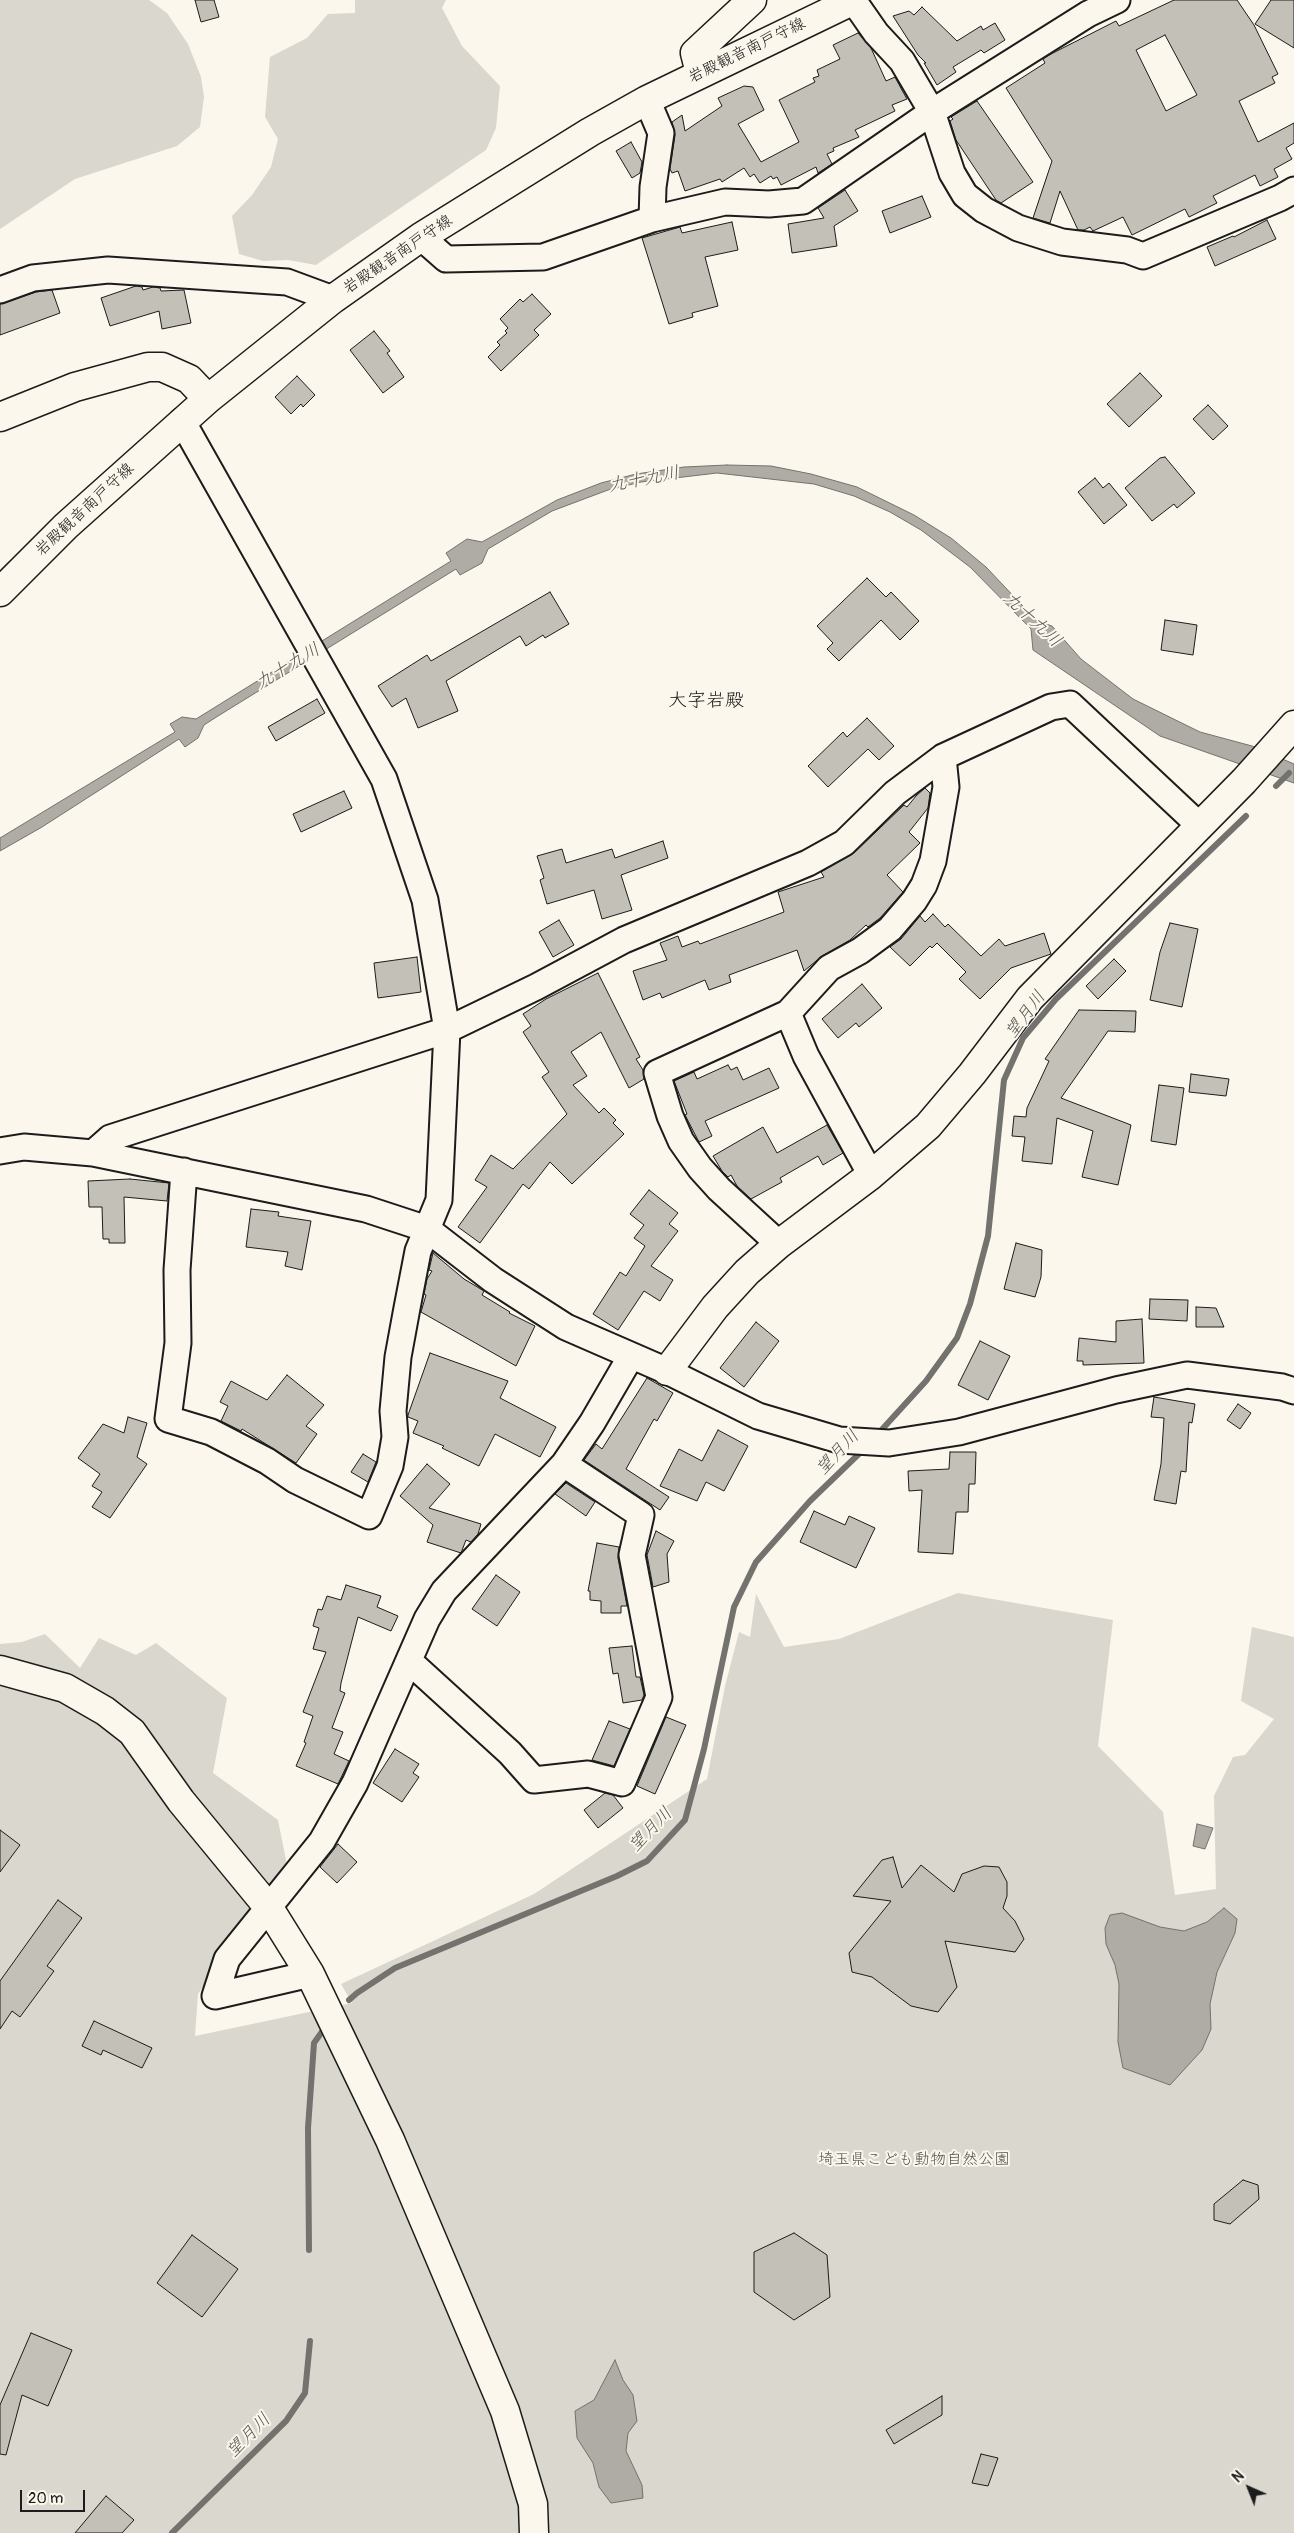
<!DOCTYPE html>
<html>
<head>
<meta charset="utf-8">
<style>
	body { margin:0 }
	#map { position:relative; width:1294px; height:2533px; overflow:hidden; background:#fbf7ec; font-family:Pangolin,sans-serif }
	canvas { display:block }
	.north { position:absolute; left:1224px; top:2463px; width:50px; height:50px; -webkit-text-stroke:4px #fbf7ec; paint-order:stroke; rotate:316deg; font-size:14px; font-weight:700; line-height:20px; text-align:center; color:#1c1c1c }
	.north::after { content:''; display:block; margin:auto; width:18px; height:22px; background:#1c1c1c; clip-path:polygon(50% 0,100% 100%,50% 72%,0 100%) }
	.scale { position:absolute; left:20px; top:2490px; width:65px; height:22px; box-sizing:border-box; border:2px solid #1c1c1c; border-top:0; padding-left:6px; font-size:15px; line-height:18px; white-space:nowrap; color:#1c1c1c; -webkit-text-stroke:4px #fbf7ec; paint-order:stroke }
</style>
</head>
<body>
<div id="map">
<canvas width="1294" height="2533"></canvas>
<div class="north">N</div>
<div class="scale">20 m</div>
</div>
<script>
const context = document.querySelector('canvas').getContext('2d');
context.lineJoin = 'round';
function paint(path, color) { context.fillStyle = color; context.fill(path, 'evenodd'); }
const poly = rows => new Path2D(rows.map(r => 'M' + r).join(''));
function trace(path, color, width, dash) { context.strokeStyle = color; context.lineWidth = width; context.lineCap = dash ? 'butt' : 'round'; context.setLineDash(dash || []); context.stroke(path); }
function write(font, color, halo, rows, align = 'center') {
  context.font = font + ' Pangolin,"Klee One",sans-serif'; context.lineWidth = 4; context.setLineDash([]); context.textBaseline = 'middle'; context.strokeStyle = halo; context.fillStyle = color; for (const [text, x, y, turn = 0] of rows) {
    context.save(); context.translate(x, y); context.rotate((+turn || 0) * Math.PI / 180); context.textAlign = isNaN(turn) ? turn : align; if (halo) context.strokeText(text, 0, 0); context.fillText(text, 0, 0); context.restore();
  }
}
const green = poly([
	[0,0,149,0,167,13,188,44,201,77,204,97,200,127,177,146,75,179,0,229],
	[355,0,446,0,442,8,462,46,500,86,496,128,486,150,316,265,288,260,263,261,239,254,232,216,252,195,271,167,278,139,265,117,270,57,307,38,328,14,355,13],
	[958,1593,1113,1620,1098,1746,1163,1812,1175,1895,1216,1889,1214,1796,1233,1757,1245,1755,1274,1719,1241,1701,1252,1627,1294,1637,1294,2533,0,2533,0,1644,22,1642,45,1634,80,1668,99,1638,136,1655,156,1643,227,1698,213,1773,278,1820,288,1870,237,1936,198,1994,195,2036,352,2003,341,1984,534,1894,707,1779,725,1686,739,1632,750,1637,756,1594,784,1647,839,1639]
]);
const water = poly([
	[727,465,771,466,811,474,857,487,914,515,951,538,986,567,1037,621,1052,626,1081,659,1133,699,1200,732,1252,746,1294,764,1294,783,1160,736,1033,650,1031,629,970,567,921,530,890,512,854,496,814,484,717,473,641,482,608,490,552,511,488,549,482,563,460,575,456,569,218,716,204,725,198,738,185,747,179,739,42,827,0,851,0,838,175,732,170,724,182,717,196,719,451,561,446,553,467,539,482,542,557,500,601,483,636,474,684,467,727,465],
	[1197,1824,1213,1828,1205,1849,1193,1846,1197,1824],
	[1224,1908,1237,1919,1235,1933,1217,1972,1210,2004,1211,2029,1202,2050,1170,2085,1123,2068,1118,2042,1119,1984,1115,1965,1106,1944,1105,1928,1110,1915,1122,1913,1160,1927,1184,1931,1207,1922,1224,1908],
	[615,2360,623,2380,633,2395,637,2421,628,2433,626,2451,642,2485,643,2498,611,2503,599,2487,593,2463,577,2438,575,2411,594,2400,615,2360]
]);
const stream = poly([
	[1276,786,1289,773],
	[876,1436,926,1381,957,1338,970,1304,988,1236,1004,1080,1023,1038,1056,999,1246,816],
	[349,2000,357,1993,395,1968,617,1876,647,1861,685,1820,704,1749,734,1607,756,1562,810,1501,864,1449],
	[309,2250,308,2128,314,2043,326,2026],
	[172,2533,286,2421,305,2393,310,2341]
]);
const building = poly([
	[195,0,214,0,219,17,201,22,195,0],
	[1174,0,1237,0,1254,25,1278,74,1272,77,1275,83,1239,101,1258,142,1294,123,1294,143,1286,148,1292,159,1274,169,1278,177,1260,186,1255,175,1213,196,1217,203,1189,217,1185,209,1132,235,1123,217,1093,231,1090,227,1084,230,1078,230,1060,191,1050,223,1033,218,1052,161,1006,88,1045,63,1043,59,1051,54,1116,21,1119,26,1174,0],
	[1165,35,1197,95,1166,111,1136,50,1165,35],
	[1271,0,1294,0,1294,48,1255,24,1271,0],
	[922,7,957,41,981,26,983,30,995,23,1005,40,984,53,981,50,953,67,956,72,937,85,924,63,926,63,918,55,893,16,909,11,914,15,922,7],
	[858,33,871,48,886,81,895,77,903,92,907,99,892,105,895,111,855,130,859,137,833,148,834,151,827,154,832,164,818,173,816,167,781,185,777,177,773,179,771,176,760,183,754,174,750,177,744,168,722,182,720,179,685,191,678,171,672,173,670,169,675,135,672,122,682,115,685,131,722,106,718,98,744,86,753,87,764,110,738,124,761,162,799,142,779,100,815,82,813,78,819,76,817,70,840,59,833,45,858,33],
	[977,101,1033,182,1001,203,996,200,956,140,950,121,953,119,951,117,977,101],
	[631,142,642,162,640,173,632,178,616,151,631,142],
	[845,190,858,211,834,226,837,246,792,253,788,224,824,218,818,208,845,190],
	[922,196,931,217,890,233,882,211,922,196],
	[1267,220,1276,239,1215,266,1207,247,1233,236,1234,237,1267,220],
	[732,222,738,250,705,257,718,306,692,313,693,317,669,324,642,238,680,227,682,233,732,222],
	[136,286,142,287,143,290,153,287,160,288,161,291,184,290,191,323,162,329,159,311,110,326,101,298,136,286],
	[52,290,60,313,0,335,0,304,36,292,52,290],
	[532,294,551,314,534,330,539,335,501,371,488,357,500,345,497,342,507,333,505,331,508,328,500,319,520,299,523,302,532,294],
	[374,331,390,351,387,353,404,377,383,393,350,350,374,331],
	[1140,373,1162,396,1129,427,1107,404,1140,373],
	[297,376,315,395,303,407,301,404,291,414,275,397,297,376],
	[1208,405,1228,426,1213,440,1193,419,1208,405],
	[1165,457,1195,493,1177,508,1174,504,1152,521,1125,488,1160,458,1165,457],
	[1095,478,1103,488,1109,483,1127,505,1104,524,1078,492,1095,478],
	[867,578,886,597,891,592,919,621,900,640,881,620,839,661,827,649,833,643,817,626,867,578],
	[550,592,569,624,545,638,543,635,526,646,520,636,446,681,458,711,418,728,406,698,392,707,378,686,427,655,431,661,550,592],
	[1165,620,1197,625,1193,655,1161,650,1165,620],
	[317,699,325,713,276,741,268,727,317,699],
	[867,718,894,746,879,760,868,749,828,787,808,766,843,732,847,737,867,718],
	[925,788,930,793,928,808,909,832,920,843,887,875,903,892,880,918,868,927,866,925,850,940,822,956,804,971,797,950,729,975,731,982,709,990,705,980,662,998,660,993,643,1000,633,971,667,960,660,943,678,936,682,947,698,941,700,944,784,912,778,892,824,877,821,872,854,853,904,805,907,807,916,796,925,788],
	[344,791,352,808,301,832,293,814,344,791],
	[663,841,668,858,621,875,632,910,602,919,594,890,547,904,540,880,544,878,537,856,562,849,566,863,612,849,615,858,663,841],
	[933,914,945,927,948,924,981,956,999,939,1005,946,1044,933,1051,954,1011,968,980,999,959,979,966,972,937,943,932,948,930,946,910,966,890,947,901,939,920,916,925,922,933,914],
	[559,920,574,945,553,957,539,932,559,920],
	[1170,923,1198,929,1182,1007,1150,1000,1160,952,1170,923],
	[417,957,421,992,378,998,374,963,417,957],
	[1114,959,1126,971,1098,999,1086,986,1114,959],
	[598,973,640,1057,636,1059,643,1070,644,1079,629,1088,601,1032,571,1052,587,1076,573,1085,599,1113,604,1108,616,1120,613,1123,624,1134,572,1184,550,1162,529,1189,523,1184,480,1243,458,1227,487,1187,475,1180,491,1155,513,1169,567,1114,542,1077,549,1072,523,1032,531,1026,523,1014,546,999,598,973],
	[862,984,882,1008,859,1027,856,1023,838,1038,822,1019,862,984],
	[1079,1010,1136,1011,1135,1032,1108,1031,1061,1098,1131,1125,1118,1185,1082,1177,1093,1131,1057,1118,1052,1164,1022,1161,1025,1137,1012,1136,1014,1116,1026,1117,1027,1108,1049,1061,1045,1059,1079,1010],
	[728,1065,731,1070,737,1067,743,1080,769,1068,779,1088,705,1121,712,1136,699,1142,685,1115,687,1114,674,1081,694,1072,697,1079,728,1065],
	[1191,1074,1229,1079,1226,1096,1189,1092,1191,1074],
	[1159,1085,1184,1088,1176,1145,1151,1141,1159,1085],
	[827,1125,843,1153,823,1165,818,1156,780,1178,782,1182,751,1199,737,1186,731,1175,728,1177,722,1171,713,1156,763,1127,777,1153,827,1125],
	[130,1179,169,1183,167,1201,124,1197,125,1243,109,1243,109,1239,103,1239,102,1207,89,1207,88,1181,130,1179],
	[649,1190,678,1213,669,1224,678,1231,651,1266,673,1280,660,1301,644,1291,618,1330,593,1314,620,1272,626,1276,645,1246,634,1238,644,1225,630,1214,649,1190],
	[251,1209,279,1212,278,1216,311,1221,302,1270,285,1266,288,1252,246,1247,251,1209],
	[1016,1243,1042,1250,1041,1277,1035,1297,1004,1289,1016,1243],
	[433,1253,464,1279,484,1291,482,1295,510,1312,509,1313,535,1326,516,1366,421,1312,426,1295,424,1294,427,1279,432,1271,429,1270,433,1253],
	[1150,1299,1188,1300,1187,1321,1149,1319,1150,1299],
	[1196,1307,1216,1308,1224,1327,1196,1327,1196,1307],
	[1142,1319,1144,1363,1083,1365,1083,1361,1077,1361,1079,1338,1116,1342,1116,1321,1142,1319],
	[756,1322,779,1341,744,1387,720,1368,756,1322],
	[980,1341,1010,1356,988,1400,958,1385,980,1341],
	[430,1353,508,1381,500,1398,556,1427,540,1457,495,1434,479,1466,442,1448,444,1446,413,1433,418,1421,408,1417,408,1415,430,1353],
	[287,1375,324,1405,306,1426,317,1434,296,1463,242,1429,241,1431,221,1421,228,1406,220,1402,231,1381,267,1400,287,1375],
	[647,1378,673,1393,657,1421,654,1419,626,1469,669,1497,660,1510,584,1460,596,1444,602,1449,647,1378],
	[1154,1397,1195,1404,1192,1423,1189,1422,1186,1472,1181,1471,1176,1504,1154,1500,1161,1464,1164,1418,1151,1417,1154,1397],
	[1238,1404,1251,1413,1240,1429,1227,1420,1238,1404],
	[128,1417,147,1423,137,1457,147,1464,110,1518,92,1507,102,1492,92,1486,100,1474,78,1458,103,1424,124,1433,128,1417],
	[718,1430,748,1446,724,1491,706,1482,697,1501,660,1486,679,1449,702,1461,718,1430],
	[950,1452,976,1452,975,1484,969,1484,968,1512,956,1512,953,1554,918,1552,922,1490,909,1491,908,1471,949,1469,950,1452],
	[363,1454,376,1462,368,1482,351,1472,363,1454],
	[427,1464,450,1484,429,1508,481,1524,478,1534,471,1542,466,1540,461,1553,427,1542,433,1525,400,1496,427,1464],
	[566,1483,595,1502,586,1516,555,1494,566,1483],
	[814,1511,845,1525,849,1516,875,1528,856,1568,800,1542,814,1511],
	[656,1531,674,1541,667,1554,669,1582,653,1587,647,1555,656,1531],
	[597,1543,619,1547,618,1558,627,1606,621,1606,621,1613,601,1613,601,1601,590,1600,590,1591,588,1591,597,1543],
	[496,1575,520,1592,497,1626,472,1609,496,1575],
	[346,1585,381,1596,377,1607,398,1616,391,1631,358,1617,341,1683,340,1691,345,1693,332,1728,343,1732,334,1754,349,1761,338,1784,296,1766,306,1743,304,1742,313,1716,303,1712,326,1652,313,1649,319,1628,313,1626,318,1609,322,1610,327,1596,341,1600,346,1585],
	[632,1646,636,1677,640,1677,644,1695,642,1700,623,1703,618,1673,613,1674,609,1648,632,1646],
	[666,1717,686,1725,655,1794,637,1786,666,1717],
	[609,1721,630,1729,614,1766,592,1760,609,1721],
	[395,1749,419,1764,413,1773,419,1777,402,1802,373,1783,395,1749],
	[605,1793,613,1795,623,1808,598,1828,584,1810,605,1793],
	[0,1830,20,1845,0,1872,0,1830],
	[338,1844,357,1862,337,1883,320,1867,338,1844],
	[893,1857,902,1888,921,1865,954,1892,962,1874,984,1866,999,1867,1007,1882,1007,1896,1003,1908,1015,1921,1024,1939,1015,1952,945,1941,957,1987,938,2012,911,2006,872,1977,852,1972,849,1953,891,1901,853,1896,882,1860,893,1857],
	[58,1900,82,1918,47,1966,54,1971,20,2017,12,2011,0,2029,0,1981,58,1900],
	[94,2021,152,2048,142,2068,103,2050,101,2055,82,2046,94,2021],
	[1243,2180,1258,2185,1259,2199,1230,2224,1214,2220,1214,2204,1243,2180],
	[794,2233,827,2255,830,2297,794,2320,754,2292,754,2252,794,2233],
	[192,2235,238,2269,202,2317,157,2283,192,2235],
	[31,2333,72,2350,48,2406,22,2395,6,2455,0,2454,0,2405,31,2333],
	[942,2396,942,2415,894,2444,886,2430,942,2396],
	[981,2454,998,2458,988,2486,972,2483,981,2454],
	[106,2496,134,2520,122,2533,75,2533,106,2496]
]);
const street = poly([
	[853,0,876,33,902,61,932,112,952,173,965,195,984,210,1018,228,1062,242,1127,250,1143,256,1280,198,1294,190],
	[647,100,661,133,653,187,652,219,725,202,769,204,803,201,932,112,1088,14,1117,0],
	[421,237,446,259,543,257,652,219],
	[0,290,33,278,108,270,287,282,333,299],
	[182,421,384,779,425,900,447,1030,439,1200,418,1251,407,1308,398,1357,393,1411,395,1437,390,1466,369,1516,295,1480,267,1461,211,1432,168,1419,178,1343,177,1270,184,1171],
	[788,1013,806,1056,871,1175],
	[0,1151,24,1147,93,1153,366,1209,427,1229,493,1280,566,1327,667,1371,758,1416,839,1440,889,1443,959,1432,1116,1390,1187,1375,1282,1387,1294,1391],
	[93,1153,110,1138,447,1030,536,987,624,940,808,863,844,843,895,793,943,757,1051,707,1070,704,1200,826],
	[779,1244,719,1189,700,1168,681,1141,670,1116,657,1073,788,1013,829,968,860,951,890,929,914,901,924,885,933,861,946,787,943,757],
	[409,1661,510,1753,534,1780,588,1774,622,1783,659,1697,632,1555,641,1515,564,1464],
	[310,1974,215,1996,227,1959,322,1841,355,1783,427,1619,444,1591,564,1464,592,1423,631,1356]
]);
const secondary = poly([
	[700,73,695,53,752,0],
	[0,417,75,387,148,367,162,367,189,379,208,399],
	[0,592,66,526,208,399,333,299,421,237,590,132,647,100,854,0],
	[667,1371,715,1307,747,1272,779,1244,871,1175,928,1126,972,1074,1030,998,1244,781,1294,725],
	[0,1670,65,1688,105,1711,132,1732,181,1801,269,1908,310,1974,390,2140,505,2411,533,2504,534,2533]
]);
const streetNames = [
	["岩殿観音南戸守線",747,51,-26],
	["岩殿観音南戸守線",398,255,-34],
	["岩殿観音南戸守線",85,510,-43]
];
const parkNames = [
	["埼玉県こども動物自然公園",914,2160]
];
const waterNames = [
	["九十九川",644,480,-11],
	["九十九川",1032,620,43],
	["九十九川",288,667,-31],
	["望月川",1026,1015,-53],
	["望月川",838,1453,-47],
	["望月川",651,1830,-46],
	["望月川",249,2436,-45]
];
const quarterNames = [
	["大字岩殿",706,701]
];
paint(green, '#dad7ce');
paint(water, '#afaca5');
trace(water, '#74726e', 1);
trace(stream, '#74726e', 6);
paint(building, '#c3c0b8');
trace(building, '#1c1c1c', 1);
trace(street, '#1c1c1c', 29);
trace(secondary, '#1c1c1c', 31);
trace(street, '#fbf7ec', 25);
trace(secondary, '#fbf7ec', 28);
write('16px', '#1c1c1c', '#fbf7ec', streetNames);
write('16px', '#555451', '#fbf7ec', parkNames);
write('italic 18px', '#575653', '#fbf7ec', waterNames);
write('19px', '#1c1c1c', '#fbf7ec', quarterNames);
</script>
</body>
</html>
